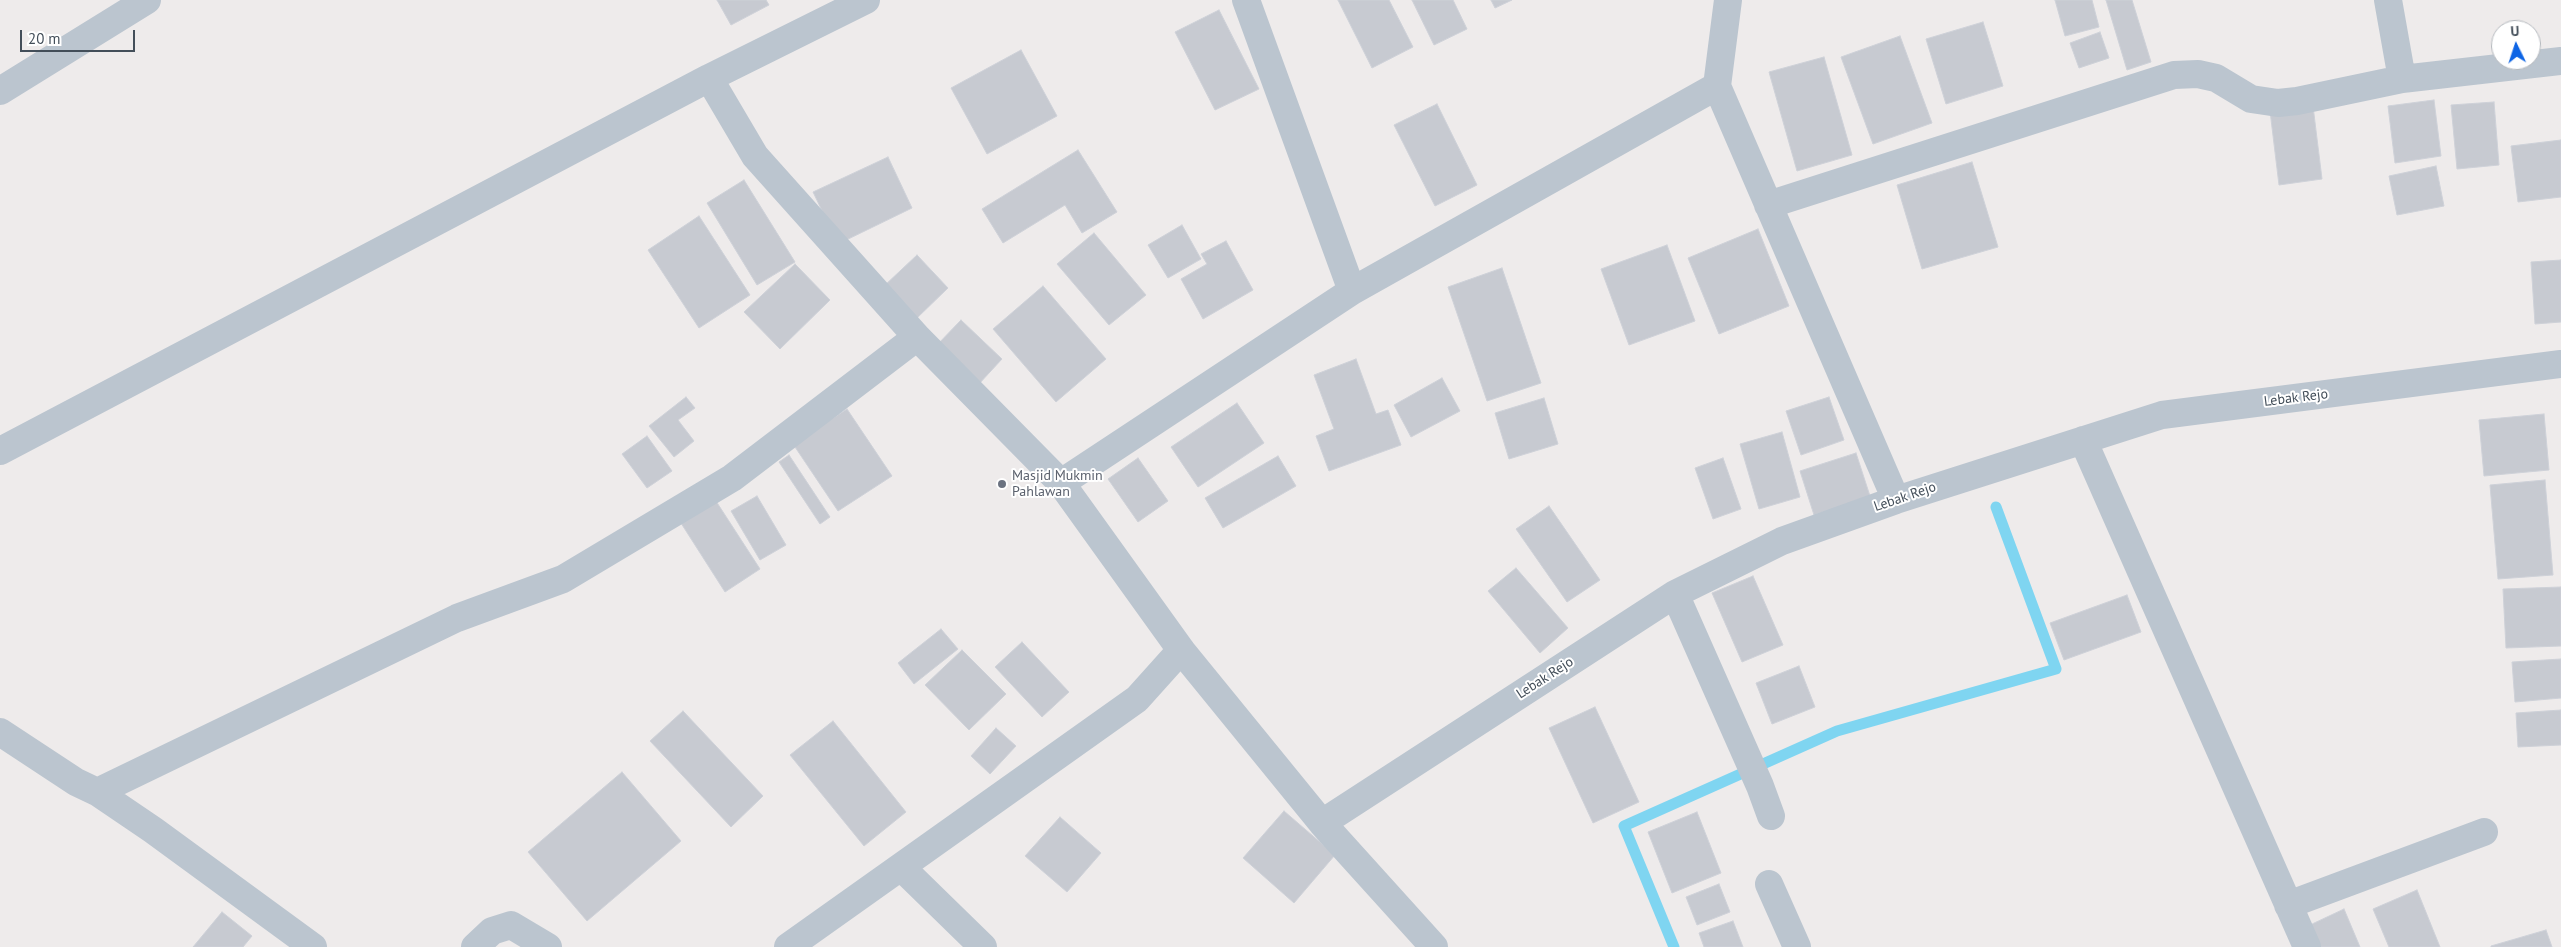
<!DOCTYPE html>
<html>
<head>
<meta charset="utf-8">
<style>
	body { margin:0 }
	#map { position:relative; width:2561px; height:947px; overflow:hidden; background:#eeebeb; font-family:"PT Sans",sans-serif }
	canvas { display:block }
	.north { position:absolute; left:2491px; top:20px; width:50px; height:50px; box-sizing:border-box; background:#fff; border:1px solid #b4b8bd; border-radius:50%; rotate:356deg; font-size:14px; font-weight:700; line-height:20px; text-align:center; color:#434e59 }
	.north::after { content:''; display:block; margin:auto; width:18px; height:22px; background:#0e65e5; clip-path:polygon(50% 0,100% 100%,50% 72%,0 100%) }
	.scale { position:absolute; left:20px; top:30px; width:115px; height:22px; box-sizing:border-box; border:2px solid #434e59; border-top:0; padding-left:6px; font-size:15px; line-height:18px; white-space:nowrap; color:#434e59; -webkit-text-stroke:4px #fff; paint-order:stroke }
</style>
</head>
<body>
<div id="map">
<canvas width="2561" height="947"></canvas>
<div class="north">U</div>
<div class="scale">20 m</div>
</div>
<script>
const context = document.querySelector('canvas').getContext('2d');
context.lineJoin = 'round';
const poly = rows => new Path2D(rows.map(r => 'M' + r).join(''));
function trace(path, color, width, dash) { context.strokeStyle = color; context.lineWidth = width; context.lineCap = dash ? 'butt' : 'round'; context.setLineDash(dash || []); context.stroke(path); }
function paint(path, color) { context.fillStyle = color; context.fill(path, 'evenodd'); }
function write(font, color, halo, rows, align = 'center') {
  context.font = font + ' "PT Sans",sans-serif'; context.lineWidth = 4; context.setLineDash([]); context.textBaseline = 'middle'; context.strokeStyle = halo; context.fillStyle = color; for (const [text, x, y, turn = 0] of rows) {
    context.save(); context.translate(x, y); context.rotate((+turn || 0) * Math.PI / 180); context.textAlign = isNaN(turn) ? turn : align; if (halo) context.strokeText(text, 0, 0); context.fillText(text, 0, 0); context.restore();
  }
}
const stream = poly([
	[1674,947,1624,826,1837,731,2056,669,1996,507]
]);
const building = poly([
	[717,0,766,0,769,5,731,25,717,0],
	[1338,0,1389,0,1413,47,1372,68,1338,0],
	[1412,0,1453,0,1467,29,1434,45,1412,0],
	[1491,0,1512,0,1495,8,1491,0],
	[2055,0,2092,0,2099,27,2065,36,2055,0],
	[2106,0,2132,0,2151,62,2127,70,2106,0],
	[1219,10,1259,89,1215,110,1175,32,1219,10],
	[1983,22,2003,86,1946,104,1926,39,1983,22],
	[2100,32,2109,58,2079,68,2070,43,2100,32],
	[1900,36,1932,123,1873,144,1841,57,1900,36],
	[1021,50,1057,116,987,154,951,88,1021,50],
	[1824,57,1852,155,1797,171,1769,72,1824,57],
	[2434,100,2441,156,2395,163,2388,106,2434,100],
	[2494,102,2499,165,2457,169,2451,105,2494,102],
	[1437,104,1477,185,1435,206,1394,125,1437,104],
	[2313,106,2322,179,2279,185,2270,111,2313,106],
	[2561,140,2561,197,2518,202,2511,146,2561,140],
	[1078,150,1117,212,1082,233,1065,205,1003,243,982,209,1078,150],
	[888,157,912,208,838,244,813,192,888,157],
	[1972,162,1998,247,1922,269,1897,185,1972,162],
	[2436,166,2444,206,2397,215,2389,176,2436,166],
	[744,180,795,262,757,285,707,203,744,180],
	[699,216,750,295,699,328,648,250,699,216],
	[1182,225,1201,259,1168,278,1148,245,1182,225],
	[1758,229,1789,306,1719,334,1688,258,1758,229],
	[1094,233,1146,295,1109,325,1057,264,1094,233],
	[1226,241,1253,290,1203,319,1181,279,1207,264,1201,254,1226,241],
	[1667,245,1695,321,1629,345,1601,269,1667,245],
	[917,255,948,288,916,319,884,286,917,255],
	[2561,260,2561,322,2535,324,2531,262,2561,260],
	[795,264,830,300,780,349,744,312,795,264],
	[1502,268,1541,383,1487,401,1448,287,1502,268],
	[1043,286,1106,359,1056,402,993,329,1043,286],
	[961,320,1002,359,978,385,936,346,961,320],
	[1356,359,1376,414,1388,410,1401,445,1329,471,1316,436,1334,429,1314,375,1356,359],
	[1442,378,1460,411,1411,437,1394,405,1442,378],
	[686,397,695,408,678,420,694,441,674,457,649,426,686,397],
	[1829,397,1844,440,1801,455,1786,411,1829,397],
	[1544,398,1558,444,1509,459,1495,413,1544,398],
	[1237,403,1264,443,1198,487,1171,447,1237,403],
	[847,409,892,476,838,511,793,444,847,409],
	[2544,414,2549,470,2484,476,2479,420,2544,414],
	[1782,432,1800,497,1759,509,1740,444,1782,432],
	[647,436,672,471,647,488,622,454,647,436],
	[1856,453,1870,496,1814,515,1800,471,1856,453],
	[789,455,830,517,820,524,779,462,789,455],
	[1278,456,1296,486,1223,528,1205,498,1278,456],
	[1138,458,1168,501,1138,522,1108,479,1138,458],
	[1723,458,1741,509,1713,519,1695,468,1723,458],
	[2545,480,2553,575,2498,579,2490,485,2545,480],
	[757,496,786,545,760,560,731,511,757,496],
	[714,498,760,569,725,592,679,520,714,498],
	[1549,506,1600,580,1567,602,1516,529,1549,506],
	[1516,568,1568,628,1540,653,1488,591,1516,568],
	[1753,576,1783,645,1742,662,1712,593,1753,576],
	[2561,587,2561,646,2506,648,2503,589,2561,587],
	[2127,595,2141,632,2064,660,2050,623,2127,595],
	[941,629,958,649,914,684,898,663,941,629],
	[1022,642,1069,692,1042,717,995,667,1022,642],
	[962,650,1006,694,969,730,925,685,962,650],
	[2561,659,2561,698,2515,702,2512,662,2561,659],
	[1799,666,1815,707,1772,724,1756,683,1799,666],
	[1595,707,1639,802,1593,823,1549,728,1595,707],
	[2561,710,2561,745,2518,747,2516,713,2561,710],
	[683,711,763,796,731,827,650,741,683,711],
	[833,721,906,812,864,846,790,755,833,721],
	[996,728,1016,746,990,774,971,756,996,728],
	[622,772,681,841,587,921,528,852,622,772],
	[1284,811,1335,855,1294,903,1243,858,1284,811],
	[1697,812,1721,873,1672,893,1648,832,1697,812],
	[1060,817,1101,853,1067,892,1025,856,1060,817],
	[1719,884,1730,912,1697,925,1686,897,1719,884],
	[2417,890,2440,947,2389,947,2373,909,2417,890],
	[2344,909,2360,947,2320,947,2310,925,2344,909],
	[222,912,252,936,243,947,193,947,222,912],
	[1733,921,1743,947,1704,947,1699,933,1733,921],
	[2546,930,2552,947,2491,947,2491,946,2546,930]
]);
const minor = poly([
	[1246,0,1352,291],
	[1728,0,1717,86,1896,500],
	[2388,0,2402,79],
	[709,78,755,156,917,337,1061,483,1181,650,1322,823,1434,947],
	[0,91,147,0],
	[1768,205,2174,75,2198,74,2216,78,2251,99,2278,103,2297,101,2402,79,2561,61],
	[2083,440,2307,947],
	[0,451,709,78,866,0],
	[1061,483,1352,291,1717,86],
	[1675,594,1760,786,1771,816],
	[0,732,76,782,97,792,457,618,563,579,732,478,917,337],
	[97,792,153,830,313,947],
	[1322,823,1675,594,1782,541,1896,500,2162,415,2561,364],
	[901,867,983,947],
	[1769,884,1797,947],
	[2288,905,2484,832],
	[475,947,492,931,511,925,548,947],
	[788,947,1137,699,1181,650]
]);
const markers = [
	[1002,484,5,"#6b7280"]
];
const streetNames = [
	["Lebak Rejo",2296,398,-7],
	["Lebak Rejo",1905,497,-19],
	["Lebak Rejo",1545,678,-33]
];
const worshipNames = [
	["Masjid Mukmin",1012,476],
	["Pahlawan",1012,492]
];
trace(stream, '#7fd5f1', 11);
paint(building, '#c7cad1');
trace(building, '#ced1d8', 1);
trace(minor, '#bbc5cf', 28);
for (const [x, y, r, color] of markers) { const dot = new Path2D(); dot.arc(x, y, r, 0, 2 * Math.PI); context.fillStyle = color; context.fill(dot); trace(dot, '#fff', 2); }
write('14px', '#434e59', '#fff', streetNames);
write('14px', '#5b616d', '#fff', worshipNames, 'left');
</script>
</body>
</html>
